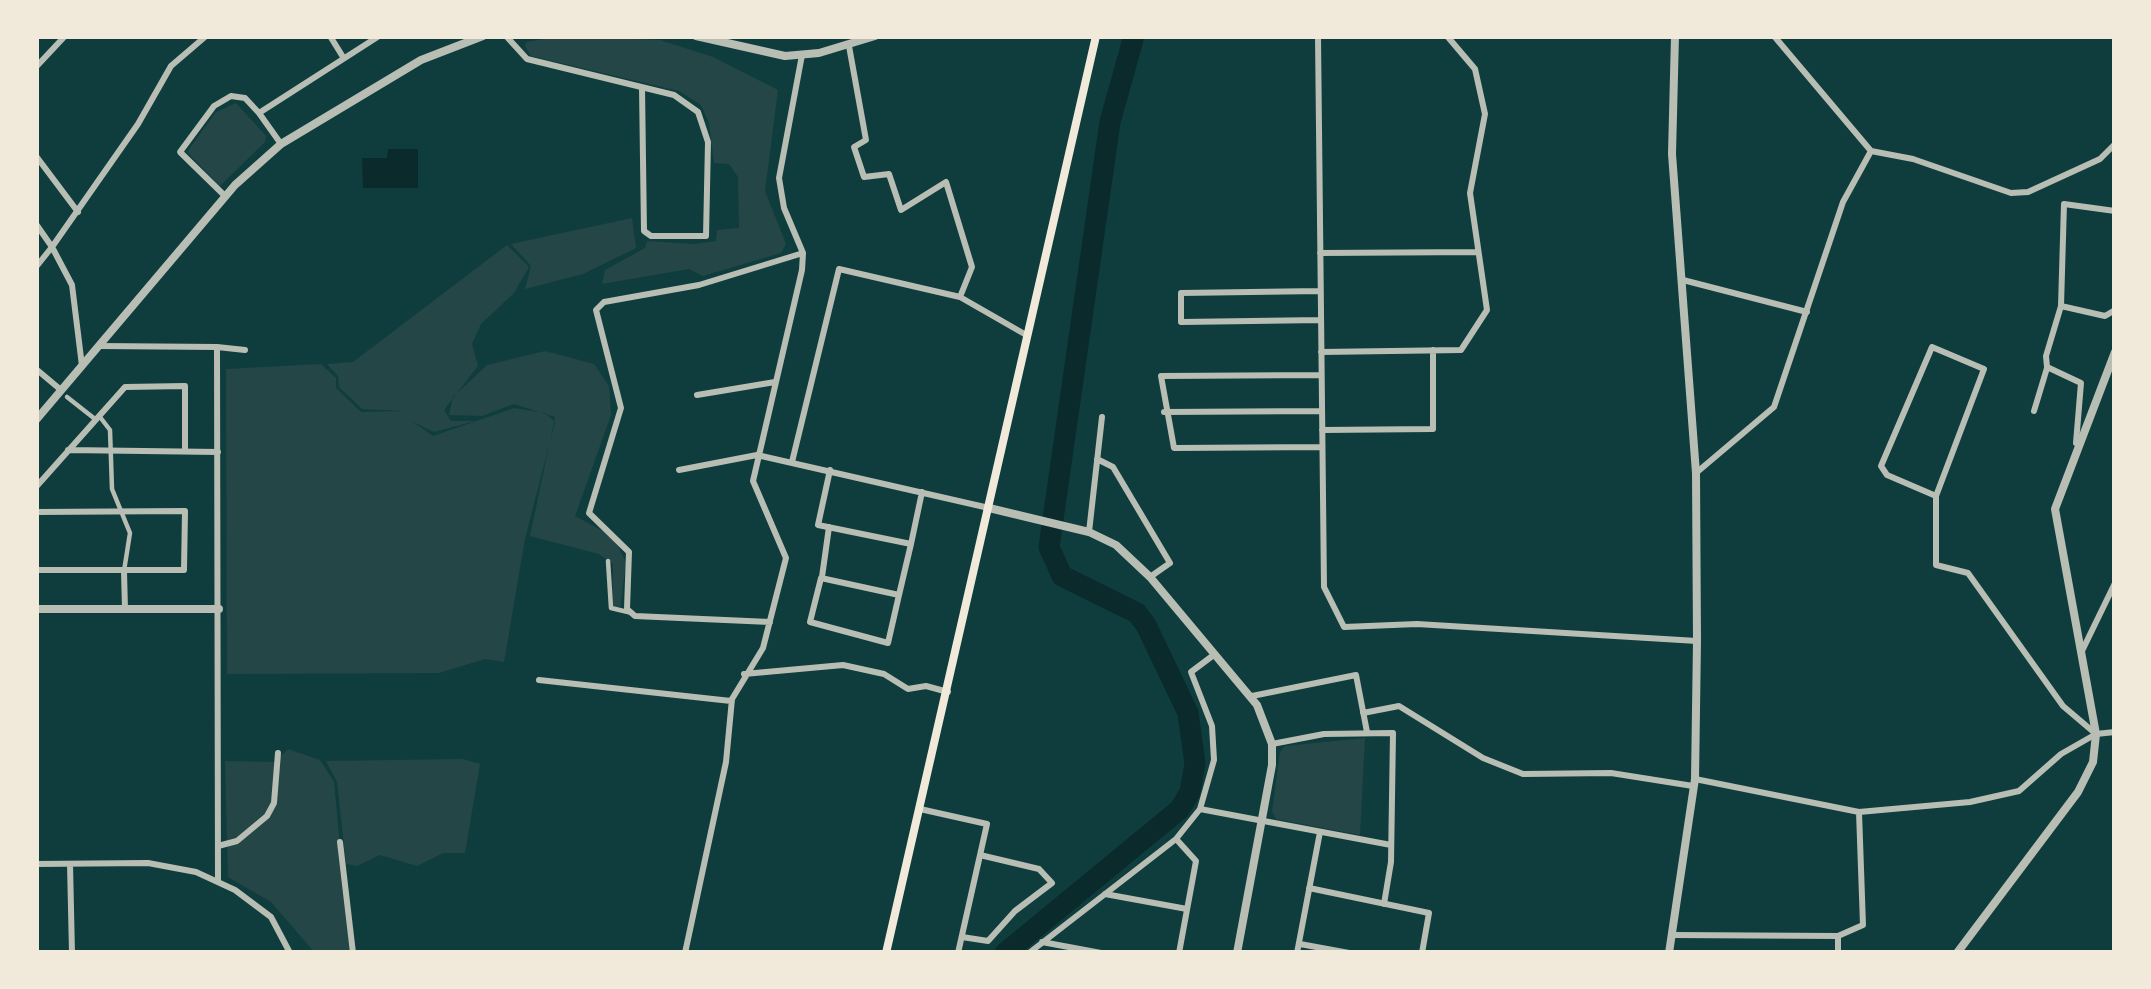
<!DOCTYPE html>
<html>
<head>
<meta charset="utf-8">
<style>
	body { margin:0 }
	#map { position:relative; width:2151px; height:989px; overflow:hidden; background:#0f3d3e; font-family:"Noto Sans",sans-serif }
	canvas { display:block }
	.frame { position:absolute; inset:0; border:39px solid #f1e9da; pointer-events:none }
</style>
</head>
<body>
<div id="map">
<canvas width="2151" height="989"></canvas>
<div class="frame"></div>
</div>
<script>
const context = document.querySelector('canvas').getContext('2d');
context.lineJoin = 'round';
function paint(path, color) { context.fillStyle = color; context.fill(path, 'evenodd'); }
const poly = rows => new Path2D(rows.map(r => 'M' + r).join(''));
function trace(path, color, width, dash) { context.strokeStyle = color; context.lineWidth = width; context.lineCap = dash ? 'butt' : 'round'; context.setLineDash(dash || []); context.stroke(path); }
const green = poly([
	[563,36,660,40,713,57,778,90,765,191,786,244,781,253,703,276,689,269,602,284,605,270,645,248,647,241,693,244,716,241,717,230,739,228,738,177,729,164,714,163,709,123,701,105,679,91,531,56,525,46,526,42],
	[236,103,266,136,265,142,220,186,187,152,216,112],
	[632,218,636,248,583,274,525,289,531,266,511,244],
	[507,245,529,267,514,293,481,324,472,344,478,366,444,410,451,421,475,421,434,432,413,422,433,436,514,408,545,413,555,422,525,539,504,662,485,659,439,673,227,674,226,369,321,364,336,378,336,388,361,412,405,411,362,409,339,387,338,376,327,364,353,362],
	[545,351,594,364,609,386,611,415,575,516,614,537,626,563,620,609,612,607,613,564,599,554,530,536,555,417,514,404,482,416,449,415,453,397,487,365],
	[1365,738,1360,835,1276,819,1272,811,1280,752,1285,746],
	[288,749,320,760,334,782,350,953,315,953,271,902,228,877,225,761,275,762],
	[463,759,480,764,465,853,443,853,417,866,380,855,357,866,346,864,337,782,326,761]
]);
const water = poly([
	[388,149,418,149,418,188,363,188,362,158,387,158]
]);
const river = poly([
	[1005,953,1180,809,1190,792,1195,764,1188,713,1146,625,1137,613,1062,576,1049,547,1110,122,1134,36]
]);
const pedestrian = poly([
	[67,397,95,419],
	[100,417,110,430,112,489,130,533,124,571],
	[608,561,611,608,632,613]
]);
const minor = poly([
	[330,36,343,57],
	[506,36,527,59,674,95,698,112,708,142,706,236,651,236,644,231,642,88],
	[1318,36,1324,587,1344,627,1417,624,1697,641],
	[1774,36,1871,151,1913,159,2011,193,2028,192,2100,159,2115,144],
	[849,46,866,140,854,147,864,177,889,174,901,210,946,182,972,267,960,297,1028,336],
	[36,67,65,36],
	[281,144,259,113,379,36],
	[36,156,78,212],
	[225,196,180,152,214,106,231,96,245,98,259,113],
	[36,224,52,247,36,267],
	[1320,253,1478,252],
	[1683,280,1807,312],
	[1320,291,1181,293,1181,322,1321,320],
	[2061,306,2105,316,2115,310],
	[99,346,217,347,218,881],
	[217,347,245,350],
	[1932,347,1984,369,1936,496,1887,475,1881,466,1932,347],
	[1321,352,1461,350,1487,310,1470,193,1485,114,1475,69,1447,36],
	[82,366,72,285,52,247,138,124,171,66,206,36],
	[36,369,61,390],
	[1320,375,1161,376,1174,448,1322,447],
	[697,395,775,382],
	[2034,411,2047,368],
	[1164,412,1322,411],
	[1322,430,1433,429,1433,350],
	[2076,443,2081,383,2047,367,2046,356,2061,306,2064,204,2115,211],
	[68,450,218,452],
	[1097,459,1113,467,1170,563,1150,577],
	[792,462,839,269,960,297],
	[679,470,757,455,989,508],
	[830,470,818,525,911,544,922,492],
	[1696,473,1774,407,1843,202,1871,151],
	[36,487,125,387,185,386,185,451],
	[1936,497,1936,565,1968,573,2063,706,2096,734],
	[36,512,185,511,184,570,36,570],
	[1089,532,1102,417],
	[124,571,125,610],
	[822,577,829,527],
	[899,595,821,578,810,622,888,643,899,595,911,544],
	[770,622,635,616,627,609,629,552,589,513,621,408,596,310,604,302,699,285,803,253],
	[2082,651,2115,583],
	[744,674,843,665,884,674,908,689,926,686,948,692],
	[539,680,731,701],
	[1252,696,1356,675,1367,732],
	[1363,713,1399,706,1483,758,1523,774,1611,773,1693,786],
	[1272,744,1324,734,1393,733,1391,862,1384,904],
	[1695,779,1859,812,1970,802,2019,791,2061,754,2096,734,2115,732],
	[920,809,987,824,958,953],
	[1200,809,1391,845],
	[1177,840,1196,861,1179,953],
	[340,842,353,953],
	[218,846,237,841,267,816,274,803,278,753],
	[36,864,148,863,196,872,235,890,271,917,290,953],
	[70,864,72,953],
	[1309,888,1429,913,1422,953],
	[1105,894,1187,909],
	[1672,935,1838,936,1863,925,1859,812],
	[962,937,988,941,1015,911,1052,883,1039,869,980,855],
	[1042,942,1101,953],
	[1300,944,1349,953],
	[685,953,726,762,732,699,763,648,786,558,753,481,802,270,803,253,784,208,779,178,802,55],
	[1029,953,1176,839,1200,809,1214,760,1212,726,1191,672,1215,654],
	[1297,953,1320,832],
	[1456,953,1460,953],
	[1838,953,1838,936]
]);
const tertiary = poly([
	[696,36,785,56,819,53,875,36],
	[36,420,235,185,281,144,421,60,483,36],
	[989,508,1089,532,1116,545,1150,577,1257,705,1272,744,1272,765,1237,953],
	[36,609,219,609],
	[1669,953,1695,779,1697,641,1696,473,1672,154,1675,36],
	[1957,953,2078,792,2093,762,2096,734,2055,509,2115,352]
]);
const secondary = poly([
	[886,953,1096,36]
]);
paint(green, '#244646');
paint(water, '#0a2a2b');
trace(river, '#0a2a2b', 21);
trace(pedestrian, '#b8beb3', 4.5);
trace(minor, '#b8beb3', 6);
trace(tertiary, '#b8beb3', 8);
trace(secondary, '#f1e9da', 8);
</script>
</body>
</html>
